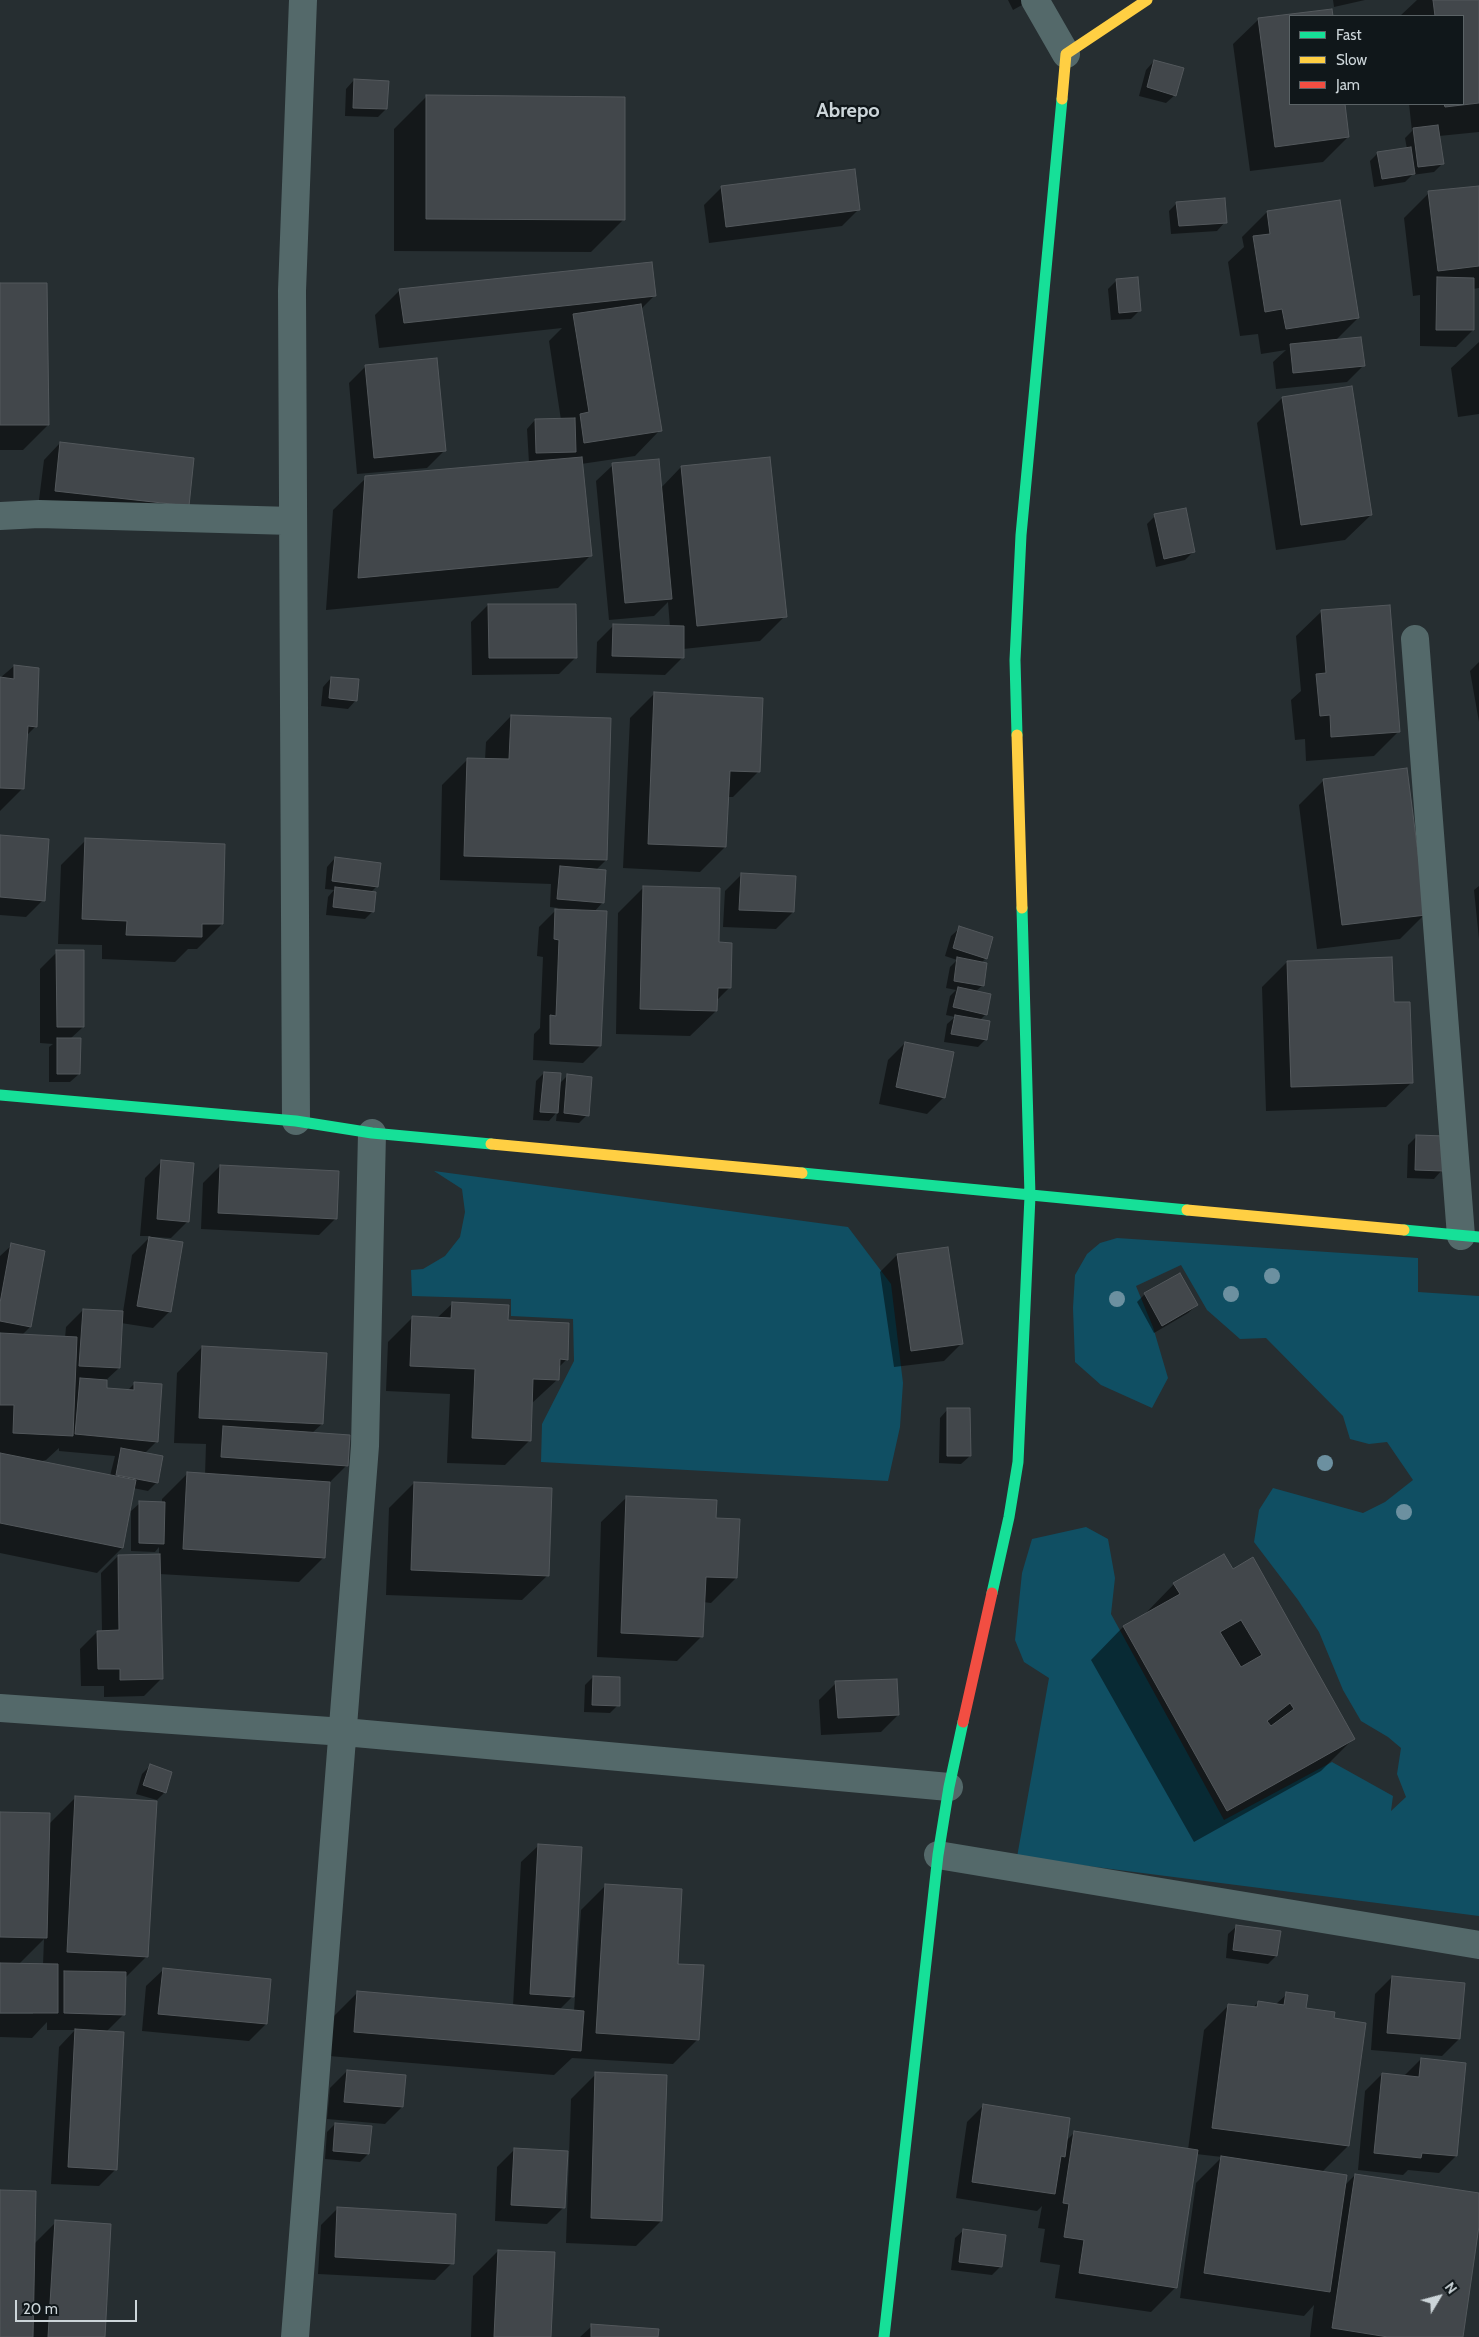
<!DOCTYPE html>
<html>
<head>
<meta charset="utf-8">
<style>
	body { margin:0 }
	#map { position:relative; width:1479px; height:2337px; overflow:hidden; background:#262e31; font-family:Cabin,sans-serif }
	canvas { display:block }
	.legend { position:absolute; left:1289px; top:15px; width:175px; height:90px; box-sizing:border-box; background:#10171a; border:1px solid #5b6366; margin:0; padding:6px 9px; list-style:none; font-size:15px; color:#ccd5d9 }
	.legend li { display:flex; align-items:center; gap:10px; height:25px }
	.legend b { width:25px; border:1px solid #5b6366 }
	.north { position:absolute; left:1414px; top:2272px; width:50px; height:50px; -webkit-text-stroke:4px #10171a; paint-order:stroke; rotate:53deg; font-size:14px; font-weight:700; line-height:20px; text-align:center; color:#ccd5d9 }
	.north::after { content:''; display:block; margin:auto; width:18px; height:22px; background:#ccd5d9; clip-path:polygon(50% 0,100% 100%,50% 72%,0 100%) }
	.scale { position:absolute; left:15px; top:2300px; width:122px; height:22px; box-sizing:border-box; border:2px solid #ccd5d9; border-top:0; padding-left:6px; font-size:15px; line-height:18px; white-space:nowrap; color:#ccd5d9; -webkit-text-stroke:4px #10171a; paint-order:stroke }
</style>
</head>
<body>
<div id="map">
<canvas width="1479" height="2337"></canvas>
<ul class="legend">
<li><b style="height:6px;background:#16e098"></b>Fast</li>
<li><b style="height:6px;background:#ffcf43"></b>Slow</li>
<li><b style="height:6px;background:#f24e42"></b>Jam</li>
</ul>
<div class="north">N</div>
<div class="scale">20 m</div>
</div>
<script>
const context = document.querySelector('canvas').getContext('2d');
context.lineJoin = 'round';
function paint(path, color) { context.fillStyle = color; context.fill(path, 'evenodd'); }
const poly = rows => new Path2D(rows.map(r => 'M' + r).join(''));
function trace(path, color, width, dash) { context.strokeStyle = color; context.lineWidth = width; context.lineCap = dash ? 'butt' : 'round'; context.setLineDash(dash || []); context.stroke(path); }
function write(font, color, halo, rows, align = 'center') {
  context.font = font + ' Cabin,sans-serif'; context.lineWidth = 4.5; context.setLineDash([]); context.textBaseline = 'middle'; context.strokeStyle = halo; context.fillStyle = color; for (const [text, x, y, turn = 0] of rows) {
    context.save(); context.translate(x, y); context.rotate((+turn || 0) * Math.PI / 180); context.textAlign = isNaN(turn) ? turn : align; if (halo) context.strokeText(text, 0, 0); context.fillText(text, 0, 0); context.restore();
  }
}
const green = poly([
	[434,1171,848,1227,891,1284,903,1383,900,1427,888,1481,541,1462,542,1424,574,1361,573,1319,511,1316,511,1299,412,1296,411,1270,423,1269,445,1256,460,1237,465,1212,462,1189],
	[1117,1238,1418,1258,1418,1292,1479,1296,1479,1916,1017,1857,1049,1678,1024,1662,1015,1640,1022,1573,1032,1539,1086,1527,1108,1539,1115,1578,1111,1614,1224,1820,1332,1762,1393,1796,1391,1811,1406,1797,1397,1774,1401,1748,1388,1737,1361,1721,1343,1690,1319,1632,1298,1600,1254,1542,1259,1510,1273,1488,1363,1513,1385,1502,1413,1480,1387,1442,1369,1444,1350,1439,1343,1416,1266,1338,1240,1339,1207,1310,1181,1265,1136,1286,1153,1327,1168,1378,1152,1408,1101,1385,1075,1362,1073,1308,1075,1275,1087,1254,1100,1243]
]);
const shadow = poly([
	[1008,0,1031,0,1013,10],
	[1333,0,1365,0,1334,7],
	[1417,0,1479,0,1479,132,1439,136,1443,163,1434,172,1412,175,1405,182,1374,187,1370,161,1378,153,1407,149,1405,138,1412,131,1409,104,1463,104,1463,16,1400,16],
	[1331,10,1332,16,1290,16,1290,104,1343,104,1348,137,1323,162,1250,171,1233,44,1259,19],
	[1154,61,1175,95,1166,103,1139,96,1146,70],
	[354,80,386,109,378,117,345,116,346,89],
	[426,97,623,220,591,252,394,251,394,129],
	[1479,187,1479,288,1473,289,1473,330,1456,347,1420,346,1420,295,1413,296,1404,218,1429,193],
	[721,188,859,209,842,226,709,243,704,205],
	[1177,203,1225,222,1217,231,1171,234,1169,211],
	[1267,212,1358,318,1335,341,1364,365,1347,382,1276,389,1273,362,1286,350,1261,354,1258,334,1240,336,1228,262,1244,247,1242,237],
	[1116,281,1139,311,1131,319,1111,320,1108,289],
	[0,284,48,425,23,450,0,450],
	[400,290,655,295,641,309,660,430,635,456,581,464,590,556,558,588,326,610,333,510,366,478,529,463,527,429,535,420,561,420,549,341,562,328,379,348,375,315],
	[1479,342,1479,414,1458,417,1451,368],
	[366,366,444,451,427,468,357,474,349,383],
	[1282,398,1371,515,1345,540,1276,550,1257,423],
	[60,443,187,506,38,508,44,460],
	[613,465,660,489,681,467,785,616,760,641,683,649,682,658,665,675,596,673,597,642,614,625,670,627,668,602,654,616,609,620,596,481],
	[1155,516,1193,552,1185,560,1156,567,1147,524],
	[488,605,576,657,559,674,472,675,471,622],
	[1322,611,1399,731,1374,756,1306,761,1305,739,1295,740,1291,700,1301,691,1296,636],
	[1479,662,1479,722,1470,671],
	[14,666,36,726,26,736,23,788,0,811,0,678],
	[331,678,356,700,348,709,321,706,323,687],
	[655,693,758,772,733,797,728,797,725,847,700,872,623,868,630,718],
	[511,716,606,860,596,870,603,902,594,912,600,1046,583,1063,533,1060,534,1034,540,1028,543,957,537,956,539,927,558,908,550,907,551,884,440,880,442,785,468,759,485,760,486,742],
	[1324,780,1425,914,1400,939,1317,949,1299,805],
	[0,836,43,900,26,917,0,915],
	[86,840,222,924,197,949,188,949,175,962,102,959,102,945,58,944,61,865],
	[335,858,377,886,371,892,373,911,365,919,326,915,328,897,334,890,325,889,327,867],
	[742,874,793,912,776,929,723,927,725,891],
	[1479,886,1479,939,1474,890],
	[643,888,718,943,729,988,716,1001,716,1011,690,1036,616,1034,618,913],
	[960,928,986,958,981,963,983,985,975,992,986,1014,979,1021,986,1039,978,1047,944,1042,947,1024,955,1017,946,1015,950,996,956,990,946,988,950,967,957,960,945,956,951,936],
	[57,952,83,1027,70,1039,79,1074,70,1082,49,1082,49,1047,53,1044,40,1043,40,969],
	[1287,962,1393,1004,1412,1082,1386,1107,1266,1111,1262,987],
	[905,1043,944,1097,927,1114,879,1104,888,1060],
	[544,1073,559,1084,568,1075,587,1115,579,1123,556,1121,557,1112,549,1121,533,1120,536,1081],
	[1417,1136,1442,1170,1434,1179,1407,1178,1408,1145],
	[162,1161,188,1221,171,1238,153,1237,170,1311,153,1328,121,1323,119,1368,105,1381,105,1389,127,1391,135,1383,157,1441,144,1454,161,1457,156,1483,148,1491,133,1488,122,1548,97,1573,0,1553,0,1256,12,1245,44,1252,30,1327,21,1336,65,1338,66,1327,83,1310,123,1312,132,1255,151,1236,140,1236,145,1178],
	[59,1448,59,1451,115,1456,110,1476,37,1462,46,1460],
	[220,1166,336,1218,319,1235,201,1229,203,1183],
	[897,1255,961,1344,944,1361,894,1367,880,1272],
	[1145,1294,1197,1305,1188,1313,1154,1333,1137,1302],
	[453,1303,507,1322,567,1359,558,1368,558,1379,531,1404,530,1440,505,1465,447,1463,450,1394,386,1391,388,1342,413,1317,437,1318],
	[202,1347,322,1424,312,1433,347,1465,330,1482,324,1557,299,1582,159,1574,161,1679,144,1696,104,1697,104,1686,81,1686,80,1649,97,1632,102,1632,101,1573,118,1556,159,1556,159,1547,155,1552,131,1551,131,1511,140,1503,162,1503,162,1499,187,1474,205,1475,206,1444,174,1443,177,1373],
	[948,1409,970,1456,961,1464,939,1463,940,1418],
	[414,1483,548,1575,522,1600,386,1595,389,1508],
	[627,1497,715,1519,736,1578,711,1603,703,1602,702,1636,677,1661,597,1657,601,1522],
	[1223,1556,1354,1738,1321,1771,1194,1842,1091,1660,1123,1627,1142,1617,1174,1584],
	[593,1677,618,1705,610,1713,584,1712,585,1685],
	[836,1683,898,1715,881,1732,821,1735,819,1700],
	[150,1766,165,1792,157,1800,136,1794,142,1774],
	[76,1797,147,1956,125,1978,124,2014,106,2032,116,2169,99,2186,51,2184,59,2047,75,2030,47,2030,47,2022,32,2038,0,2037,0,2014,33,2014,33,2012,0,2011,0,1813,48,1825],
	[44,1939,43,1965,19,1964],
	[538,1846,573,1996,559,2010,574,2011,581,1910,606,1885,676,1965,698,2039,673,2064,572,2058,554,2075,329,2056,332,2018,358,1992,513,2006,521,1862],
	[1237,1926,1276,1956,1268,1964,1226,1958,1228,1934],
	[163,1970,266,2024,249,2041,142,2031,146,1986],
	[1392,1977,1459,2039,1442,2056,1371,2050,1375,1994],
	[1287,1994,1305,2010,1348,2146,1321,2173,1344,2186,1355,2175,1479,2194,1479,2217,1461,2337,1310,2337,1314,2305,1304,2316,1180,2298,1196,2183,1222,2157,1196,2154,1176,2287,1151,2312,1055,2298,1060,2265,1040,2262,1045,2229,1038,2228,1042,2206,1037,2211,956,2198,967,2122,984,2105,1066,2141,1074,2133,1188,2150,1204,2030,1229,2005,1253,2008,1258,2002,1275,2005],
	[1421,2059,1456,2156,1439,2173,1408,2170,1403,2175,1358,2170,1365,2091,1382,2074,1404,2076],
	[347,2071,402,2107,385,2124,327,2119,330,2088],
	[596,2074,661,2221,636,2246,566,2243,571,2099],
	[335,2124,368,2154,360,2162,325,2159,327,2132],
	[514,2150,564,2207,547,2224,495,2221,497,2167],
	[0,2191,34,2244,56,2222,103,2337,0,2337],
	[338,2208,452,2263,435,2280,318,2274,321,2225],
	[964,2230,1004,2236,1000,2267,992,2275,951,2270,955,2238],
	[498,2251,550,2337,471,2337,473,2276],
	[592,2326,657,2337,580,2337]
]);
const building = poly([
	[1433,0,1479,0,1479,103,1445,107,1444,104,1463,104,1463,16,1435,16,1433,0],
	[1332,9,1333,16,1290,16,1290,104,1345,104,1349,137,1275,147,1258,18,1332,9],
	[1154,60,1184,68,1176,96,1147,87,1154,60],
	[354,79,389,81,387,109,353,108,354,79],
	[426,95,625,97,625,220,426,219,426,95],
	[1438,125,1444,164,1418,167,1413,128,1438,125],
	[1411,147,1415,174,1382,179,1377,152,1411,147],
	[855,169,860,210,726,227,721,186,855,169],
	[1479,186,1479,266,1438,271,1428,191,1479,186],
	[1225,198,1227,223,1179,226,1176,202,1225,198],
	[1340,200,1359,318,1286,329,1282,309,1265,312,1253,236,1270,234,1267,211,1340,200],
	[652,262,656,296,404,323,399,289,652,262],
	[1138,277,1141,311,1119,313,1116,279,1138,277],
	[1437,277,1474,278,1474,330,1436,330,1437,277],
	[0,283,47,283,49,425,0,425,0,283],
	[641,304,662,431,584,443,580,414,589,412,573,314,641,304],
	[1361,337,1365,366,1293,373,1290,344,1361,337],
	[437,358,446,451,374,458,365,365,437,358],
	[1352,386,1372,515,1301,525,1282,397,1352,386],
	[575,418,576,452,536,453,535,419,575,418],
	[60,442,194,458,189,506,55,491,60,442],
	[582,457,592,556,358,578,365,476,582,457],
	[770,457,787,617,697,626,681,466,770,457],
	[659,459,672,599,625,603,612,463,659,459],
	[1186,508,1195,552,1164,559,1154,514,1186,508],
	[488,604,576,604,577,658,489,658,488,604],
	[1390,605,1400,732,1331,737,1330,715,1320,716,1316,674,1326,673,1321,610,1390,605],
	[613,624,684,626,684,658,612,656,613,624],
	[14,665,39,668,37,727,28,726,24,789,0,788,0,677,14,679,14,665],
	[331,677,359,679,357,701,329,698,331,677],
	[654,692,763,698,760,772,730,771,726,847,648,844,654,692],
	[511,715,611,718,607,860,464,856,467,758,509,759,511,715],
	[1407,768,1426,915,1342,925,1323,779,1407,768],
	[0,835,49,839,45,901,0,897,0,835],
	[85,838,225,844,223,924,202,924,202,937,126,935,127,921,82,919,85,838],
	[335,857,381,863,378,887,332,881,335,857],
	[560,866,606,870,604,903,557,899,560,866],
	[741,873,796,876,794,912,739,910,741,873],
	[643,886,720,888,719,942,732,943,731,988,718,988,717,1011,640,1009,643,886],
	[335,887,376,892,374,912,333,907,335,887],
	[555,909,607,911,601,1046,550,1044,550,1015,556,1016,559,940,554,939,555,909],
	[959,926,993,937,987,959,953,948,959,926],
	[56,950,84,950,84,1027,57,1027,56,950],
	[957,957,987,963,984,986,954,981,957,957],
	[1392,957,1394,1002,1410,1002,1413,1083,1291,1087,1287,961,1392,957],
	[958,987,991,994,987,1015,953,1007,958,987],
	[955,1015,990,1021,987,1040,951,1034,955,1015],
	[57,1038,81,1038,80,1074,57,1074,57,1038],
	[905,1042,954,1052,945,1098,896,1087,905,1042],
	[544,1072,561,1073,558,1113,540,1112,544,1072],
	[567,1074,592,1077,589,1116,564,1113,567,1074],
	[1416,1135,1445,1136,1443,1171,1415,1170,1416,1135],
	[161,1160,194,1163,189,1222,157,1219,161,1160],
	[220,1165,339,1171,337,1219,218,1213,220,1165],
	[149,1237,183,1242,171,1312,137,1306,149,1237],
	[11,1243,45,1251,31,1327,0,1321,0,1303,11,1243],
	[948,1247,963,1344,911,1351,897,1254,948,1247],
	[1180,1273,1198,1305,1162,1326,1144,1293,1180,1273],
	[452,1302,509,1305,508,1320,569,1323,568,1360,560,1359,559,1380,533,1379,531,1441,472,1438,475,1369,410,1366,412,1316,451,1318,452,1302],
	[83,1309,123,1311,120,1368,79,1366,83,1309],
	[0,1333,77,1337,73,1436,13,1433,14,1405,0,1405,0,1333],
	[202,1346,327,1353,323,1424,199,1418,202,1346],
	[80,1378,107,1380,107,1388,134,1390,134,1382,162,1384,158,1442,75,1434,80,1378],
	[947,1408,970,1408,971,1456,947,1456,947,1408],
	[223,1426,350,1435,348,1466,221,1457,223,1426],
	[121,1448,163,1456,158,1483,116,1475,121,1448],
	[0,1453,136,1480,123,1548,0,1523,0,1453],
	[187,1472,330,1482,325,1558,183,1549,187,1472],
	[414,1482,552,1488,549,1576,411,1570,414,1482],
	[626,1496,717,1500,716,1518,740,1519,737,1578,706,1577,703,1637,621,1633,626,1496],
	[139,1501,165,1502,164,1544,139,1543,139,1501],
	[160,1554,163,1679,120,1680,120,1669,98,1669,97,1631,119,1630,118,1555,160,1554],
	[1224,1554,1233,1569,1253,1557,1355,1739,1227,1811,1123,1626,1180,1594,1173,1583,1224,1554],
	[1241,1620,1262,1655,1241,1667,1220,1632,1241,1620],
	[1290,1703,1294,1709,1271,1726,1267,1721,1290,1703],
	[593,1676,620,1677,620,1706,592,1705,593,1676],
	[897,1679,899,1715,838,1718,835,1681,897,1679],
	[150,1764,172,1772,166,1793,143,1785,150,1764],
	[75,1796,157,1801,148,1957,67,1952,75,1796],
	[0,1812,50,1813,47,1938,0,1937,0,1812],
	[538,1844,582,1847,574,1997,530,1994,538,1844],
	[605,1884,682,1889,678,1964,704,1965,699,2040,596,2033,605,1884],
	[1236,1925,1281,1931,1277,1956,1233,1950,1236,1925],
	[0,1963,58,1964,58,2013,0,2013,0,1963],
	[163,1968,271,1979,267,2024,158,2014,163,1968],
	[64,1971,126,1972,125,2015,64,2013,64,1971],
	[1392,1976,1465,1983,1460,2039,1387,2033,1392,1976],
	[357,1991,584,2011,581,2051,354,2032,357,1991],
	[1286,1992,1308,1995,1306,2008,1335,2012,1334,2018,1366,2023,1349,2146,1212,2128,1228,2004,1257,2007,1258,2001,1284,2005,1286,1992],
	[75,2029,124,2032,117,2170,68,2167,75,2029],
	[1421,2058,1466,2063,1457,2156,1422,2153,1421,2158,1374,2153,1382,2073,1419,2077,1421,2058],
	[347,2070,406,2075,403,2107,344,2102,347,2070],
	[595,2072,667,2075,662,2221,591,2218,595,2072],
	[983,2104,1070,2118,1065,2157,1061,2156,1055,2194,972,2182,983,2104],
	[335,2123,372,2126,369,2154,333,2151,335,2123],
	[1074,2131,1198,2150,1177,2288,1079,2273,1084,2240,1064,2237,1069,2204,1063,2203,1074,2131],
	[514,2148,568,2151,565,2208,511,2205,514,2148],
	[1221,2156,1347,2175,1330,2292,1204,2273,1221,2156],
	[1355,2174,1479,2193,1479,2226,1463,2337,1388,2337,1332,2328,1355,2174],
	[0,2190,36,2191,33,2337,0,2337,0,2190],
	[337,2207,456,2214,454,2264,335,2257,337,2207],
	[55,2220,111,2224,105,2337,48,2337,55,2220],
	[963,2229,1006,2235,1002,2267,959,2262,963,2229],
	[498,2250,555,2252,551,2337,494,2337,498,2250],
	[591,2324,659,2329,658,2337,591,2337,591,2324]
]);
const street = poly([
	[1035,0,1066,54],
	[0,516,39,514,292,521],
	[1415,639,1461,1236],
	[296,1121,292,291,303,0],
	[0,1708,344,1732,949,1787],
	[938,1855,1479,1945],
	[295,2337,365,1446,372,1133]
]);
const fast = poly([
	[1017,735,1015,660,1021,535,1062,99],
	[0,1095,296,1121,372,1133,491,1144],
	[802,1173,1187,1210],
	[1404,1230,1479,1237],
	[992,1593,1009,1517,1018,1462,1030,1196,1022,908],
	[884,2337,938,1855,949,1787,963,1722]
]);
const slow = poly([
	[1062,99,1066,54,1147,0],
	[1017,735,1022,908],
	[491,1144,802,1173],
	[1187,1210,1404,1230]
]);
const jam = poly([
	[963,1722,992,1593]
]);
const trees = [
	[1272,1276],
	[1231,1294],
	[1117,1299],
	[1325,1463],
	[1404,1512]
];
const districtNames = [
	["Abrepo",848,111]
];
paint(green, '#104f63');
paint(shadow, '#0007');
paint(building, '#42474b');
trace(building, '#53585c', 1);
trace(street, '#54696a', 28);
trace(fast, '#16e098', 11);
trace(slow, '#ffcf43', 11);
trace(jam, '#f24e42', 11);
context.fillStyle = '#6c90a0';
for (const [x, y] of trees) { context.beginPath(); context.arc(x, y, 8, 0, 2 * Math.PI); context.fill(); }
write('bold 20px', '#ccd5d9', '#10171a', districtNames);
</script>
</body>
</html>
